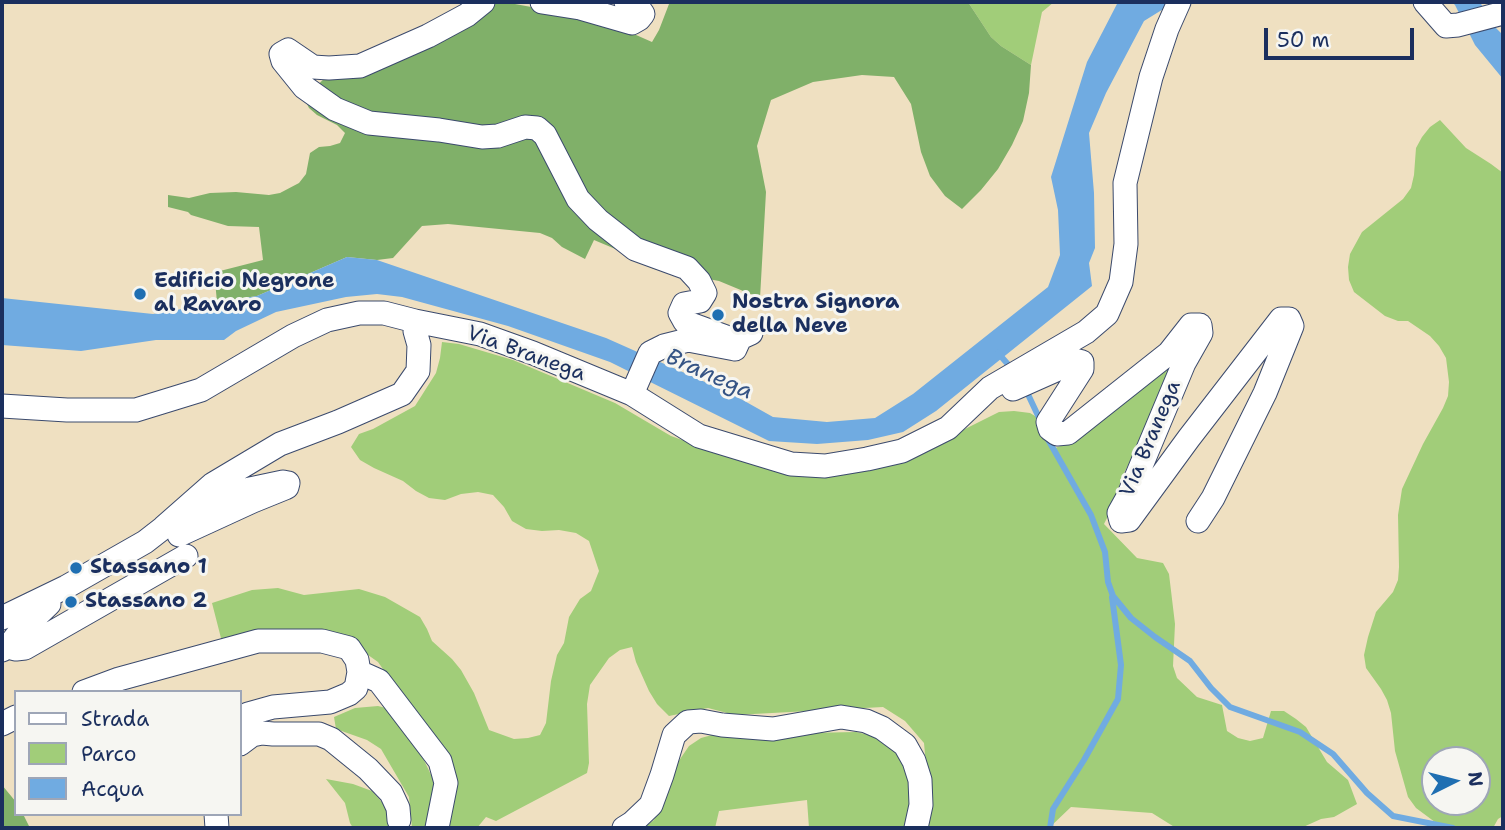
<!DOCTYPE html>
<html>
<head>
<meta charset="utf-8">
<style>
	body { margin:0 }
	#map { position:relative; width:1505px; height:830px; overflow:hidden; background:#efe0c1; font-family:"Shantell Sans",sans-serif }
	canvas { display:block }
	.frame { position:absolute; inset:0; border:4px solid #1b2f5e; pointer-events:none }
	.legend { position:absolute; left:14px; top:690px; width:228px; height:126px; box-sizing:border-box; background:#f6f6f2; border:2px solid #9ea6b7; margin:0; padding:9px 12px; list-style:none; font-size:21px; color:#1b2f5e }
	.legend li { display:flex; align-items:center; gap:14px; height:35px }
	.legend b { width:35px; border:2px solid #9ea6b7 }
	.north { position:absolute; left:1421px; top:746px; width:70px; height:70px; box-sizing:border-box; background:#f6f6f2; border:2px solid #9ea6b7; border-radius:50%; rotate:84deg; font-size:19px; font-weight:700; line-height:28px; text-align:center; color:#1b2f5e }
	.north::after { content:''; display:block; margin:auto; width:24px; height:32px; background:#1f6fb2; clip-path:polygon(50% 0,100% 100%,50% 72%,0 100%) }
	.scale { position:absolute; left:1264px; top:28px; width:150px; height:32px; box-sizing:border-box; border:4px solid #1b2f5e; border-top:0; padding-left:9px; font-size:21px; line-height:24px; white-space:nowrap; color:#1b2f5e; -webkit-text-stroke:5px #f6f6f2; paint-order:stroke }
</style>
</head>
<body>
<div id="map">
<canvas width="1505" height="830"></canvas>
<div class="frame"></div>
<ul class="legend">
<li><b style="height:9px;background:#fff"></b>Strada</li>
<li><b style="height:19px;background:#a1cd79"></b>Parco</li>
<li><b style="height:19px;background:#70abe1"></b>Acqua</li>
</ul>
<div class="north">N</div>
<div class="scale">50 m</div>
</div>
<script>
const context = document.querySelector('canvas').getContext('2d');
context.lineJoin = 'round';
function paint(path, color) { context.fillStyle = color; context.fill(path, 'evenodd'); }
const poly = rows => new Path2D(rows.map(r => 'M' + r).join(''));
function trace(path, color, width, dash) { context.strokeStyle = color; context.lineWidth = width; context.lineCap = dash ? 'butt' : 'round'; context.setLineDash(dash || []); context.stroke(path); }
function write(font, color, halo, rows, align = 'center') {
  context.font = font + ' "Shantell Sans",sans-serif'; context.lineWidth = 6; context.setLineDash([]); context.textBaseline = 'middle'; context.strokeStyle = halo; context.fillStyle = color; for (const [text, x, y, turn = 0] of rows) {
    context.save(); context.translate(x, y); context.rotate((+turn || 0) * Math.PI / 180); context.textAlign = isNaN(turn) ? turn : align; if (halo) context.strokeText(text, 0, 0); context.fillText(text, 0, 0); context.restore();
  }
}
const green = poly([
	[968,2,1054,2,1042,12,1031,65,1001,46,991,37],
	[1440,120,1466,148,1491,164,1503,173,1503,816,1498,819,1493,828,1443,828,1416,808,1408,797,1395,751,1391,713,1387,700,1381,689,1366,668,1364,655,1368,637,1376,612,1393,592,1398,580,1399,567,1398,515,1402,489,1423,444,1443,408,1448,396,1449,382,1446,358,1439,346,1430,336,1408,321,1398,321,1385,316,1354,292,1349,280,1348,267,1350,254,1362,232,1403,199,1411,188,1414,175,1416,148,1422,137,1430,127],
	[1477,760,1477,802,1435,802,1435,760],
	[442,342,459,344,513,360,615,403,671,436,747,463,927,448,999,412,1014,411,1030,413,1040,419,1043,439,1055,448,1069,443,1175,357,1144,434,1122,477,1114,504,1104,524,1137,558,1163,563,1169,574,1175,624,1173,666,1177,678,1197,697,1222,705,1227,731,1238,738,1250,741,1263,738,1271,711,1284,711,1296,719,1306,727,1327,762,1348,780,1357,804,1334,817,1321,819,1301,828,1176,828,1152,813,1071,807,1049,828,926,828,929,798,924,743,905,721,883,707,735,715,708,708,669,716,657,704,649,691,636,662,632,647,620,650,609,658,590,685,587,704,589,763,587,773,496,821,486,817,477,828,448,828,446,759,378,662,344,638,222,642,212,603,252,590,278,588,304,595,359,589,385,597,420,617,427,629,432,641,452,659,461,670,474,693,489,730,514,739,528,738,540,735,546,723,551,681,557,655,564,643,569,617,580,599,591,591,599,571,589,541,576,533,559,530,542,531,526,529,512,521,504,507,493,495,478,492,461,494,445,500,429,498,416,491,403,481,374,468,360,460,351,447,359,434,373,429,415,406,436,373,440,358],
	[378,706,390,709,422,756,433,779,434,787,428,828,412,828,409,797,381,749,367,740,336,729,334,717,355,708],
	[856,732,878,737,895,750,906,769,912,802,910,815,903,828,809,828,807,800,719,811,715,828,643,828,654,820,676,765,689,746,701,738,712,735],
	[326,779,353,784,372,791,388,809,393,828,353,828,350,823,345,803]
]);
const forest = poly([
	[671,2,968,2,991,37,1001,46,1031,65,1029,93,1023,121,1012,145,998,169,981,190,962,209,945,196,930,176,921,152,911,104,894,77,862,75,813,82,771,100,757,146,766,192,760,298,719,281,654,269,642,264,632,256,594,240,585,259,562,247,552,238,540,233,448,224,422,226,393,258,377,260,347,257,257,296,217,302,215,281,220,271,263,260,259,227,228,226,191,215,188,212,168,207,168,195,189,198,210,193,236,192,269,195,280,193,299,183,306,174,310,153,319,147,330,146,340,143,345,133,337,125,317,115,309,108,304,98,327,76,493,4,515,4,602,20,652,42,659,30,669,4],
	[2,785,16,802,16,814,23,814,30,828,2,828]
]);
const water = poly([
	[1118,2,1168,2,1165,8,1144,21,1106,93,1089,133,1094,193,1095,248,1089,263,1092,286,936,411,903,432,868,440,817,444,769,441,610,362,508,326,402,297,377,294,346,297,276,312,236,331,224,340,156,340,81,351,2,345,2,298,153,314,257,296,347,257,377,260,606,338,732,394,773,417,827,422,875,418,913,394,1048,287,1060,255,1058,210,1051,177,1087,62],
	[1452,2,1480,2,1492,24,1503,35,1503,79,1475,45,1455,5]
]);
const stream = poly([
	[998,353,1013,370],
	[1025,388,1041,422],
	[1046,436,1091,515,1105,552,1108,582,1113,596,1131,618,1155,637,1190,661,1211,688,1230,707,1300,732,1333,754,1367,793,1393,816,1453,828],
	[1050,828,1053,809,1084,760,1118,699,1121,665,1112,597]
]);
const minor = poly([
	[483,2,467,15,428,36,360,66,329,68,313,67,288,50,281,54,283,61,304,87,335,109,369,123,439,130,482,137,498,136,525,127,537,128,545,135,578,199,598,220,635,249,687,268,699,281,705,293,700,301,684,304,680,313,685,322,726,337,735,349],
	[542,2,580,8,632,23,639,19,643,14,638,7,626,2],
	[1425,2,1446,26,1458,25,1503,13],
	[1013,389,1067,365,1074,360,1082,362,1082,369,1048,422,1050,429,1057,434,1068,433,1169,353,1191,325,1200,325,1201,333,1184,363,1128,497,1119,513,1121,521,1129,520,1189,438,1281,319,1289,319,1292,326,1265,393,1213,498,1198,521],
	[632,394,650,353,664,346,688,340,735,349,740,338,751,333],
	[2,406,67,410,136,410,201,390,293,336,327,320,359,313,384,313,415,321,480,334,533,353,632,394,699,436,791,464,825,466,867,459,902,451,948,428,990,388,1086,332,1107,314,1121,282,1126,244,1125,183,1151,77,1167,29,1179,2],
	[179,535,253,501,285,488,287,487,288,483,283,482,231,493,218,504,183,522],
	[2,618,66,587,145,542,163,528,213,484,280,444,338,422,402,394,418,371,419,345,415,331,415,321],
	[8,647,16,649,25,648,186,556],
	[2,650,8,647,18,634,49,604],
	[359,672,379,681,440,761,446,783,437,828],
	[84,692,119,679,258,641,322,641,349,648,357,660,359,672,356,688,349,694,330,702,273,707,248,714,240,720],
	[2,724,16,717],
	[240,744,252,735,262,733,273,734,319,734,331,739,368,769,391,793,398,808,399,820],
	[216,814,217,828],
	[624,828,632,823,651,805,662,775,674,735,688,722,701,721,722,725,773,729,841,717,866,721,882,728,905,745,914,761,920,780,921,805,916,828]
]);
const markers = [
	[140,294,7,"#1f6fb2"],
	[718,315,7,"#1f6fb2"],
	[76,568,7,"#1f6fb2"],
	[71,602,7,"#1f6fb2"]
];
const poiNames = [
	["Edificio Negrone",154,282],
	["al Ravaro",154,306],
	["Nostra Signora",732,303],
	["della Neve",732,327],
	["Stassano 1",90,568],
	["Stassano 2",85,602]
];
const streetNames = [
	["Via Branega",526,354,20],
	["Via Branega",1151,439,-67]
];
const waterNames = [
	["Branega",709,375,24]
];
paint(green, '#a1cd79');
paint(forest, '#80b069');
paint(water, '#70abe1');
trace(stream, '#70abe1', 6);
trace(minor, '#3b4a6d', 25);
trace(minor, '#fff', 23);
for (const [x, y, r, color] of markers) { const dot = new Path2D(); dot.arc(x, y, r, 0, 2 * Math.PI); context.fillStyle = color; context.fill(dot); trace(dot, '#f6f6f2', 2.5); }
write('bold 21px', '#1b2f5e', '#f6f6f2', poiNames, 'left');
write('21px', '#1b2f5e', '#f6f6f2', streetNames);
write('italic 23px', '#355485', '#f6f6f2', waterNames);
</script>
</body>
</html>
